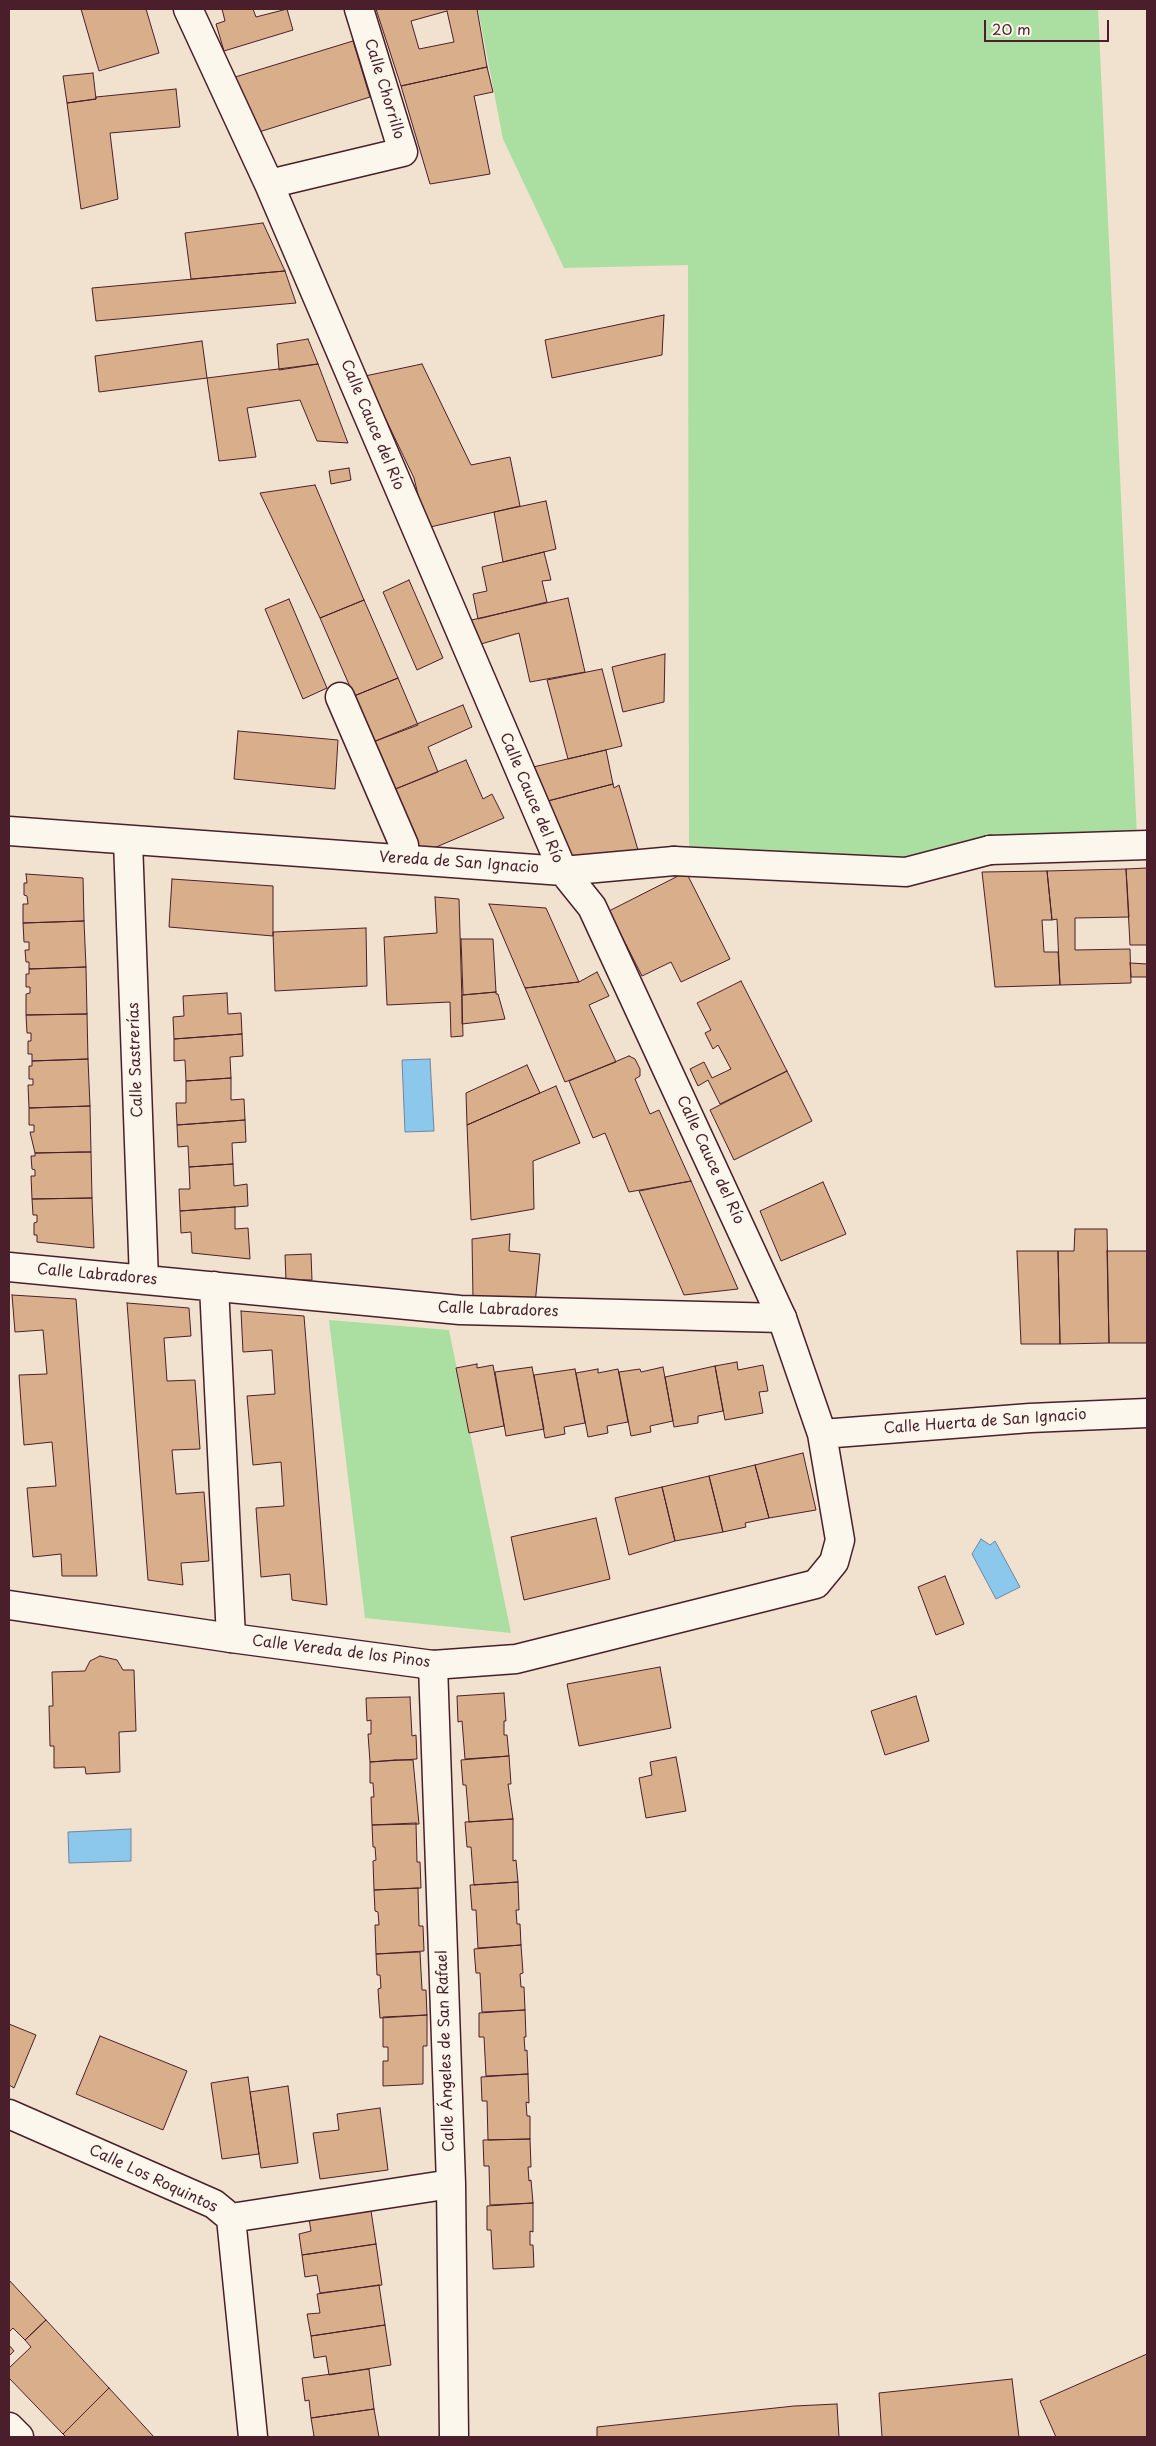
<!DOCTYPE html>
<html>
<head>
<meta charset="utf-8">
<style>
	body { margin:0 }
	#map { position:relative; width:1156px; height:2446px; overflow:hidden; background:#f1e1cf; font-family:"Playpen Sans",sans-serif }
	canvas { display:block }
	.frame { position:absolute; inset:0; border:10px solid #4a1f2b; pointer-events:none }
	.scale { position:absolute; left:984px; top:20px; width:125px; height:22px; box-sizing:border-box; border:2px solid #4a1f2b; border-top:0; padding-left:6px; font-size:15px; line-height:18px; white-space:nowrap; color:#4a1f2b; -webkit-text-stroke:4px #fbf7ec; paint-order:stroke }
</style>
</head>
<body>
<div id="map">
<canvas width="1156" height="2446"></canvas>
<div class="frame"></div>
<div class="scale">20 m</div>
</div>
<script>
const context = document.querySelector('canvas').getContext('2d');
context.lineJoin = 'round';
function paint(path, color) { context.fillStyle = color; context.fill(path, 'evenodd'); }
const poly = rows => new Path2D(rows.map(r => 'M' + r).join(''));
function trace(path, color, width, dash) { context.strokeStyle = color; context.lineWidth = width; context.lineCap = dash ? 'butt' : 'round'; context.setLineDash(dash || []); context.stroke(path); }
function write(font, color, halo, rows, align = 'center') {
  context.font = font + ' "Playpen Sans",sans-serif'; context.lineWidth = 4; context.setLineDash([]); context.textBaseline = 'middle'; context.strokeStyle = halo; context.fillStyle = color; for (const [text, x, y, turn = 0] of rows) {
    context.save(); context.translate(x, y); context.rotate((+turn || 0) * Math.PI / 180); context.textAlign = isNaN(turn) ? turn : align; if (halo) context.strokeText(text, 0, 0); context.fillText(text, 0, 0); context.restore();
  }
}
const green = poly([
	[478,9,1098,9,1137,836,903,864,689,850,688,265,564,268,503,139],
	[329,1320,449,1330,511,1633,365,1618]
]);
const water = poly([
	[430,1059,434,1131,405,1132,402,1060,430,1059],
	[981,1539,990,1545,995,1541,1020,1587,996,1599,972,1554,981,1539],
	[131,1829,131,1861,69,1863,68,1832,131,1829]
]);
const building = poly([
	[81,9,146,9,159,53,99,71,81,9],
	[222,9,253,9,256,17,287,9,293,30,224,51,216,24,225,21,222,9],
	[376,9,477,9,487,67,401,86,376,9],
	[447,11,454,42,419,49,411,21,447,11],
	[353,41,370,97,259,132,232,78,353,41],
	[487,67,493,92,474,96,490,174,430,184,401,86,487,67],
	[93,73,96,99,67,103,63,76,93,73],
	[176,89,180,127,110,133,118,199,81,209,67,103,96,99,96,97,176,89],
	[263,223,285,271,191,279,185,233,263,223],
	[285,271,296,303,96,321,92,288,285,271],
	[664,315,662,355,552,378,545,340,664,315],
	[308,339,318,364,279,370,277,344,308,339],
	[202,341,207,378,99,392,95,356,202,341],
	[318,364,348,443,317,441,300,400,247,408,256,457,219,461,207,378,318,364],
	[422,364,471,465,510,457,520,506,426,528,414,478,365,376,422,364],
	[349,468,351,480,331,484,329,471,349,468],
	[315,485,364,600,320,618,260,493,315,485],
	[546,501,556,549,503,562,494,512,546,501],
	[544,552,551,580,542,581,547,602,478,619,473,594,487,591,482,567,544,552],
	[409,580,443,658,417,670,383,592,409,580],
	[568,598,585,672,530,682,519,633,474,646,467,621,568,598],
	[289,599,327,688,303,699,265,609,289,599],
	[364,600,398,678,354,696,320,618,364,600],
	[665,654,664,702,623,712,612,667,665,654],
	[602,669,622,746,568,759,547,680,602,669],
	[398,678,418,725,373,742,354,696,398,678],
	[463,705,472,727,428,747,438,772,393,790,373,742,463,705],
	[238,731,338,740,335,789,234,779,238,731],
	[606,750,613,784,544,802,529,768,606,750],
	[466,760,483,799,492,794,504,818,434,848,417,846,393,790,466,760],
	[613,784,614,788,619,785,638,850,612,858,573,857,544,802,613,784],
	[1147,868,1147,945,1130,945,1126,869,1147,868],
	[1126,869,1129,917,1075,918,1075,950,1130,949,1131,983,1060,985,1057,919,1052,920,1047,871,1126,869],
	[1047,871,1052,920,1042,920,1044,952,1058,952,1060,985,995,987,982,872,1047,871],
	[686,872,730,959,681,982,671,962,642,976,609,911,686,872],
	[26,874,83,878,84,921,23,923,23,904,28,904,27,896,24,895,24,883,27,883,26,874],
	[172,879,273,886,273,936,169,927,172,879],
	[435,897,459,899,463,1036,451,1037,450,1002,387,1005,384,937,437,933,435,897],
	[489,904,546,908,579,982,525,988,489,904],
	[84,921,86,967,29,969,29,962,26,962,25,950,29,950,29,942,24,942,23,923,84,921],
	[366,928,367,986,275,991,273,932,366,928],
	[461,939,493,939,496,992,463,995,461,939],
	[1130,963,1147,964,1147,977,1131,977,1130,963],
	[86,967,87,1014,26,1015,26,994,30,993,30,987,26,987,26,974,29,974,29,969,86,967],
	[597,972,609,996,589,1005,616,1062,565,1082,525,988,579,982,597,972],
	[741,981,787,1071,720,1104,708,1080,698,1086,690,1069,704,1062,712,1078,731,1069,718,1045,713,1049,705,1033,711,1030,697,1003,741,981],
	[496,992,496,994,498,994,505,1019,462,1024,462,995,496,992],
	[227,993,228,1014,241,1013,242,1034,174,1039,173,1017,184,1016,183,996,227,993],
	[87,1014,88,1059,32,1061,32,1054,28,1054,28,1041,31,1041,31,1033,27,1033,26,1015,87,1014],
	[242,1034,243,1056,230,1057,231,1078,186,1081,185,1060,174,1061,174,1039,242,1034],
	[629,1056,635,1059,640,1069,640,1076,635,1079,650,1114,659,1110,691,1181,629,1192,605,1133,593,1138,569,1081,629,1056],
	[88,1059,90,1106,29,1108,28,1085,33,1085,33,1079,29,1079,29,1066,32,1066,32,1061,88,1059],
	[527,1065,540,1093,467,1125,466,1093,527,1065],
	[787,1071,812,1121,734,1160,710,1110,787,1071],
	[231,1078,231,1100,244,1099,245,1120,177,1125,176,1103,186,1103,186,1081,231,1078],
	[556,1086,580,1143,533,1161,534,1209,471,1220,467,1125,556,1086],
	[90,1106,91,1152,35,1153,30,1132,34,1132,34,1125,29,1125,29,1108,90,1106],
	[245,1120,246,1142,232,1143,233,1164,189,1167,188,1146,178,1147,177,1125,245,1120],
	[80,1152,91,1152,92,1198,32,1199,31,1176,35,1176,35,1170,32,1169,31,1156,35,1156,35,1153,80,1152],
	[233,1164,234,1186,247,1184,248,1206,180,1211,179,1189,190,1189,189,1167,233,1164],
	[691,1181,738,1289,684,1295,639,1191,691,1181],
	[823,1182,846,1234,781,1261,760,1211,823,1182],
	[92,1198,94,1248,37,1242,37,1235,34,1235,34,1223,37,1222,37,1215,33,1215,32,1199,92,1198],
	[235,1207,235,1229,248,1228,250,1259,192,1253,191,1232,181,1233,180,1211,235,1207],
	[1075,1229,1107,1229,1109,1343,1060,1344,1058,1251,1074,1251,1075,1229],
	[510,1234,509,1251,540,1254,535,1304,473,1299,472,1239,510,1234],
	[1017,1251,1058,1251,1060,1344,1021,1344,1017,1251],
	[1107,1251,1147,1251,1147,1343,1109,1343,1107,1251],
	[311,1254,312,1280,286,1280,285,1255,311,1254],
	[12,1295,76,1299,97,1576,62,1576,61,1554,33,1557,27,1488,56,1486,52,1442,24,1445,19,1375,47,1374,43,1330,15,1332,12,1295],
	[127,1303,189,1308,191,1336,164,1338,167,1381,195,1380,200,1449,172,1450,176,1494,204,1492,209,1561,181,1563,183,1585,148,1580,127,1303],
	[241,1311,304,1316,327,1605,292,1600,290,1574,261,1577,256,1508,284,1506,281,1462,253,1465,247,1396,275,1394,272,1350,243,1352,241,1311],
	[737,1362,738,1370,763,1365,768,1391,759,1392,763,1413,725,1420,715,1366,737,1362],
	[477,1364,477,1368,493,1365,504,1426,469,1433,456,1368,477,1364],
	[715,1366,723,1411,698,1416,698,1423,674,1427,665,1377,715,1366],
	[532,1367,544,1429,506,1436,495,1372,532,1367],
	[663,1367,673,1421,650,1426,651,1432,631,1436,619,1372,640,1369,641,1372,663,1367],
	[575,1369,585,1423,564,1427,565,1434,545,1438,534,1375,575,1369],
	[598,1369,598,1373,618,1369,628,1422,607,1426,608,1433,588,1437,576,1373,598,1369],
	[803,1453,816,1510,769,1518,755,1465,803,1453],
	[755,1465,769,1518,745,1523,746,1527,723,1532,709,1476,755,1465],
	[709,1476,723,1532,675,1541,662,1487,709,1476],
	[662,1487,675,1541,629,1555,615,1498,662,1487],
	[596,1518,610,1579,524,1600,511,1537,596,1518],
	[945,1576,964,1624,936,1635,918,1587,945,1576],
	[100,1656,117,1660,123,1670,134,1670,136,1731,119,1732,120,1772,86,1774,85,1767,54,1768,54,1746,50,1746,49,1706,53,1706,52,1672,85,1671,90,1661,100,1656],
	[660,1667,671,1728,579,1746,567,1684,660,1667],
	[504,1693,506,1721,504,1721,504,1735,507,1735,509,1756,465,1759,462,1721,458,1722,457,1696,504,1693],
	[916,1696,929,1741,885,1755,871,1711,916,1696],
	[410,1697,412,1736,416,1735,417,1759,370,1762,368,1734,371,1734,371,1720,367,1721,366,1698,410,1697],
	[509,1756,511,1784,508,1784,513,1819,469,1822,466,1785,463,1785,461,1760,509,1756],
	[676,1757,686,1811,646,1818,639,1778,652,1775,650,1762,676,1757],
	[395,1760,413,1760,419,1824,372,1825,371,1797,374,1797,373,1783,370,1783,370,1762,395,1760],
	[513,1819,513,1861,516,1860,518,1882,474,1885,471,1847,467,1847,465,1822,513,1819],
	[416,1823,417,1862,420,1862,421,1888,374,1890,373,1861,376,1860,375,1847,373,1847,372,1825,416,1823],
	[518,1882,519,1910,516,1910,517,1924,520,1924,521,1945,478,1948,476,1910,472,1910,470,1885,518,1882],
	[418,1888,419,1926,423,1926,424,1951,376,1954,375,1925,379,1925,378,1912,375,1911,374,1890,418,1888],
	[521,1945,523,1973,520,1974,521,1987,524,1987,525,2010,482,2012,480,1973,476,1973,474,1949,521,1945],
	[420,1952,422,1990,426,1990,427,2015,380,2018,378,1989,381,1988,380,1975,377,1975,376,1954,420,1952],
	[525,2010,526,2037,524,2037,525,2051,527,2050,528,2074,486,2076,484,2037,479,2037,479,2013,525,2010],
	[427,2015,427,2046,423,2046,423,2084,383,2086,383,2061,388,2061,388,2047,383,2047,383,2017,427,2015],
	[9,2024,36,2035,14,2088,9,2085,9,2024],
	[100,2036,187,2071,163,2130,76,2094,100,2036],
	[528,2074,529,2103,526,2102,527,2116,530,2116,530,2139,488,2140,487,2101,482,2101,481,2077,528,2074],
	[248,2077,259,2154,222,2159,211,2083,248,2077],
	[288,2086,298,2163,261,2168,250,2092,288,2086],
	[380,2108,388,2170,320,2179,313,2133,339,2130,337,2114,380,2108],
	[530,2139,531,2167,528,2167,529,2181,531,2180,533,2203,490,2205,489,2166,484,2166,483,2140,530,2139],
	[533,2203,533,2232,530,2231,530,2245,533,2245,534,2267,493,2269,491,2230,487,2230,487,2206,533,2203],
	[370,2204,376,2244,302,2255,299,2234,311,2231,308,2213,370,2204],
	[376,2244,382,2285,320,2293,317,2275,305,2277,302,2255,376,2244],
	[9,2280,46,2320,25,2340,13,2328,9,2332,9,2280],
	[379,2285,385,2325,311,2336,307,2314,320,2313,317,2294,379,2285],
	[46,2320,109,2388,63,2434,9,2378,9,2368,31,2347,25,2340,46,2320],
	[385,2325,391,2365,329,2375,326,2356,314,2358,311,2336,385,2325],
	[9,2345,14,2351,9,2356,9,2345],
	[1147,2354,1147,2437,1056,2437,1040,2401,1147,2354],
	[369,2369,374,2409,311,2418,309,2400,305,2401,302,2378,369,2369],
	[1012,2379,1019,2437,882,2437,879,2393,1012,2379],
	[109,2388,154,2437,66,2437,63,2434,109,2388],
	[837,2404,839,2437,597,2437,597,2427,794,2406,837,2404],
	[374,2409,379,2437,310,2437,314,2436,311,2418,374,2409]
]);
const pedestrian = poly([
	[674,861,906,872,990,850]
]);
const minor = poly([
	[188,9,269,184,563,871,674,861],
	[269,184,403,152,359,9],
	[340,697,404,845,403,859],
	[128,841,144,1280],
	[990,850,1147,845],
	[9,1267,460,1310,782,1318],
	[214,1286,231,1638],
	[433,1665,451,2184,454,2437],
	[9,2114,214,2204,231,2218,253,2437],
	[231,2218,451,2184]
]);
const tertiary = poly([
	[9,831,563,871,592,907,782,1318,822,1434,840,1540,834,1562,816,1584,516,1659,433,1665,231,1638,9,1605],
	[822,1434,1030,1418,1147,1413],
	[9,2427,19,2437]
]);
const streetNames = [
	["Calle Chorrillo",384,89,73],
	["Calle Cauce del Río",372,425,67],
	["Calle Cauce del Río",531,798,67],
	["Vereda de San Ignacio",459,863,4],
	["Calle Sastrerías",136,1060,-92],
	["Calle Cauce del Río",710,1160,65],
	["Calle Labradores",97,1275,5],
	["Calle Labradores",498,1310,2],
	["Calle Huerta de San Ignacio",985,1422,-4],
	["Calle Vereda de los Pinos",341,1652,7],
	["Calle Ángeles de San Rafael",446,2051,-92],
	["Calle Los Roquintos",153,2179,25]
];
paint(green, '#abdfa1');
paint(water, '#8bc8eb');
trace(water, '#71849e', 1);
paint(building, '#d9ae8a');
trace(building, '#4a1f2b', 1);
trace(pedestrian, '#4a1f2b', 31);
trace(minor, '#4a1f2b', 31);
trace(tertiary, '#4a1f2b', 31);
trace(pedestrian, '#fbf7ec', 28);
trace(minor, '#fbf7ec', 28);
trace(tertiary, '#fbf7ec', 28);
write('15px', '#4a1f2b', '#fbf7ec', streetNames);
</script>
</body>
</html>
